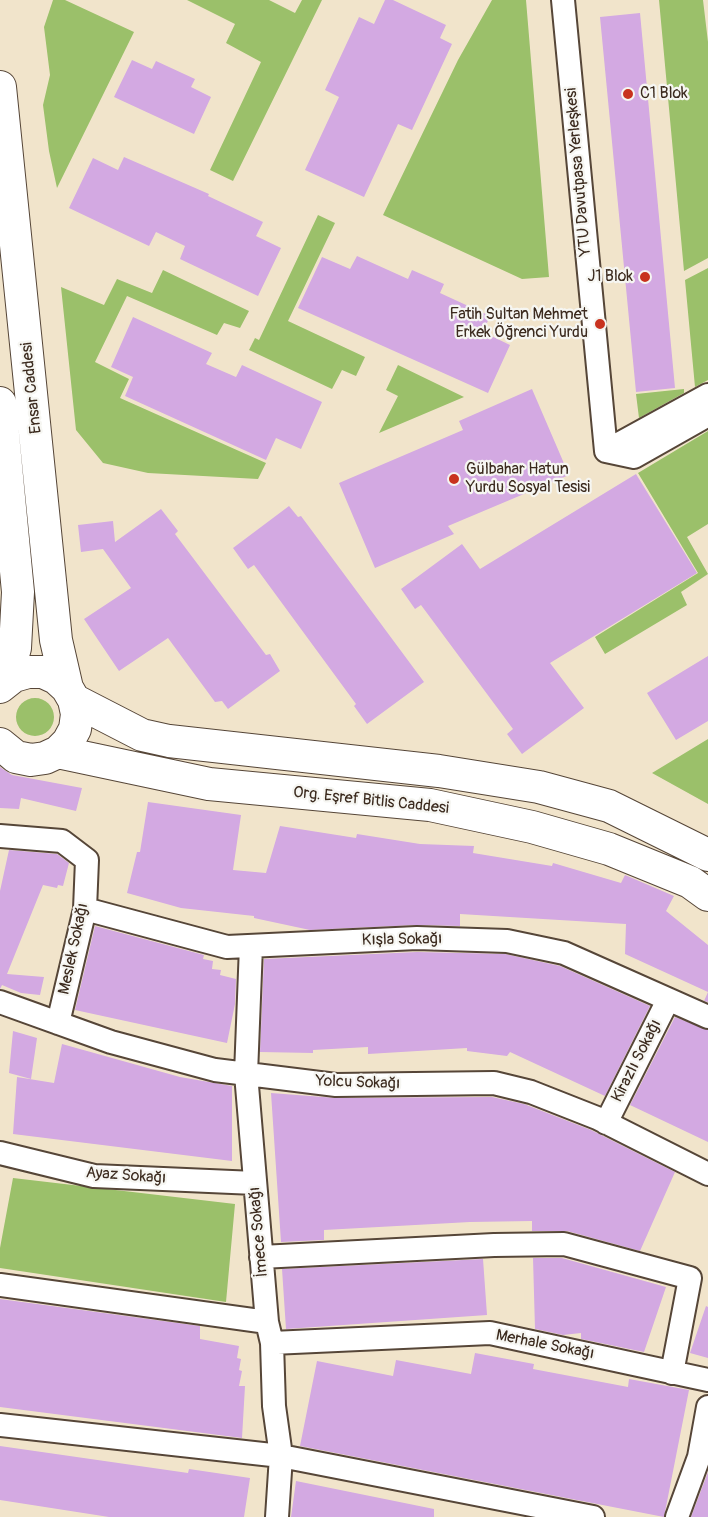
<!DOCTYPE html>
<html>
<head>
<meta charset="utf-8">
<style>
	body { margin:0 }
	canvas { display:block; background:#f1e4cb }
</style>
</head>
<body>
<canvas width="708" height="1517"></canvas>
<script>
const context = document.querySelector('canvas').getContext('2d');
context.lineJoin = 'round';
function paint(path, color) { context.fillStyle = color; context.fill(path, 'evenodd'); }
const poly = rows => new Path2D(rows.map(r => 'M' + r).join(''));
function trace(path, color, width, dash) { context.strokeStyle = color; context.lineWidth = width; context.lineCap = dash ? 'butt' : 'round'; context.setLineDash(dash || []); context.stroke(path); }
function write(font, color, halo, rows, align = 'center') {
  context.font = font + ' Pangolin,sans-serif'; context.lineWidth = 4.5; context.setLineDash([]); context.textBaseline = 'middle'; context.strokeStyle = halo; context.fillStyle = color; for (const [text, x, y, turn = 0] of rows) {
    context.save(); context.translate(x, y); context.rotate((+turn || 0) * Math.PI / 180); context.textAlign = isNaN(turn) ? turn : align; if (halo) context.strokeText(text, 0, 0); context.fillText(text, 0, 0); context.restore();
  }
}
const green = poly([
	[53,0,65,0,134,32,57,188,49,151,43,105,50,75,44,27],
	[187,0,269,0,295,13,302,0,322,0,233,181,210,170,261,62,226,43,235,24],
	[492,0,526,0,549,277,522,279,383,215,458,60],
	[659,0,703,0,708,42,708,258,684,271],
	[318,215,335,223,288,321,365,357,356,376,342,370,332,389,249,350,255,338,259,340],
	[708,268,708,380,695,387,685,280],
	[163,270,249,311,240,328,224,323,217,335,127,296,95,362,129,379,120,398,266,463,258,479,148,473,103,463,76,430,61,287,104,305,117,279,152,293],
	[398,365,464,397,379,433,398,396,386,390],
	[684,389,684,393,639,418,636,394],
	[708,431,708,524,687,537,708,574,681,592,687,605,605,654,595,637,698,573,638,473],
	'16 717a19 19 0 1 1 38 0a19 19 0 1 1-38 0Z',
	[708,739,708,804,652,773],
	[13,1178,235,1204,226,1302,0,1268,0,1248]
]);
const building = poly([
	[385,0,393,0,446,25,440,38,452,44,412,130,398,124,364,197,305,170,339,97,325,90,359,17,374,24],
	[640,13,675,388,636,392,600,17],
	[132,60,152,69,156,61,195,79,191,87,211,97,194,134,114,97],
	[124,157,209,194,208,196,263,222,256,236,281,248,258,296,180,259,185,246,156,232,149,246,69,208,93,158,118,170],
	[357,256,408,279,412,270,444,284,440,293,490,316,483,332,510,345,488,393,298,308,322,257,350,269],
	[133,317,212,353,206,364,236,377,242,365,322,402,301,449,276,438,266,460,125,396,133,377,111,367],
	[532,389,569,475,448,526,454,534,375,568,339,483,463,430,459,421],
	[636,474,697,573,550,663,584,708,522,754,507,734,513,729,421,605,415,609,401,589,462,544,480,569],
	[289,506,298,517,301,516,424,682,367,724,354,706,356,704,254,565,248,569,233,548],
	[161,509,178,531,175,534,266,655,270,654,280,671,228,709,222,701,215,702,168,638,119,671,84,619,131,588,103,549,81,552,78,525,113,521,115,542],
	[708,656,708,721,676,740,647,693],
	[0,767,12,775,82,788,76,811,21,798,19,809,0,808],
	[148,802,241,815,233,870,266,873,280,826,356,838,357,834,420,844,474,846,473,853,552,866,553,863,621,883,625,875,674,896,666,911,708,945,708,1002,704,1001,708,992,625,954,626,924,460,914,460,926,416,925,310,930,254,918,254,916,181,908,127,893,137,852,140,852],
	[9,850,57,854,69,863,63,886,58,885,57,888,43,885,7,974,44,977,40,995,21,993,2,985,0,989,0,891],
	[95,926,204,955,203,959,213,961,212,969,221,970,220,975,236,979,235,1004,227,1043,75,1010],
	[417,952,505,954,560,966,650,1006,605,1096,510,1052,507,1056,467,1051,467,1048,368,1054,368,1047,313,1050,313,1053,260,1052,264,959],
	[675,1017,708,1030,708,1142,630,1105],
	[13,1031,37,1038,31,1079,9,1073],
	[62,1044,180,1077,232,1086,232,1161,13,1134,17,1077,54,1083],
	[271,1093,336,1098,492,1097,524,1104,591,1130,675,1172,640,1251,567,1231,532,1231,532,1221,470,1222,324,1230,324,1240,281,1242],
	[533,1258,562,1258,666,1287,644,1352,581,1339,581,1333,563,1335,535,1329],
	[483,1259,487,1315,286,1329,282,1269],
	[0,1299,200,1326,200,1339,239,1346,237,1358,241,1359,239,1370,242,1371,239,1386,245,1386,242,1438,0,1407],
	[706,1306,708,1307,708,1358,690,1353],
	[475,1353,534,1364,533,1369,628,1387,629,1379,689,1390,664,1517,300,1446,317,1361,393,1376,396,1360,471,1374],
	[0,1446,188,1473,189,1469,250,1478,244,1517,109,1517,0,1500],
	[708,1472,708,1517,691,1517],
	[296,1481,434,1509,434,1517,291,1517]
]);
const street = poly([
	[563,0,606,451],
	[606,451,708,395],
	[606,451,634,457,708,415],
	[0,836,62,841,87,860,85,909,58,1023],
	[85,909,227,947,417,938,507,941,564,953,708,1017],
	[251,946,246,1074,267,1322,272,1343,274,1406,281,1456,277,1517],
	[0,1002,111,1042,215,1070,336,1085,494,1083,531,1092,597,1118,708,1174],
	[606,1123,668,1000],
	[0,1153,94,1176,255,1183],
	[261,1257,494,1245,564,1244,690,1278,672,1373],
	[0,1285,267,1322],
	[272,1343,490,1333,708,1380],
	[0,1425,281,1456,593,1517],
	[677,1517,699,1457,708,1407]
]);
const secondary = poly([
	[0,87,56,640,67,688],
	[0,403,18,592,15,648,5,682],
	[0,687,14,676,28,672,43,672,56,678,67,688,74,700,77,714,75,729,68,742,58,752,45,758,31,760,16,757,0,744],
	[74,700,142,735,169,741,439,771,539,787,609,806,708,855],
	[58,752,209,784,430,805,532,827,609,849,690,882,708,895]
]);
const markers = [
	[628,94,6,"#c8321e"],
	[645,277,6,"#c8321e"],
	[600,324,6,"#c8321e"],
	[454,479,6,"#c8321e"]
];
const poiNames = [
	["C1 Blok",640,94],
	["J1 Blok",633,277,"right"],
	["Fatih Sultan Mehmet",588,315,"right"],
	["Erkek Öğrenci Yurdu",588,333,"right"],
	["Gülbahar Hatun",466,470],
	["Yurdu Sosyal Tesisi",466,488]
];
const streetNames = [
	["YTU Davutpasa Yerleşkesi",579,172,-95],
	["Ensar Caddesi",32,388,-96],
	["Org. Eşref Bitlis Caddesi",371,801,6],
	["Kışla Sokağı",402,940,-1],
	["Meslek Sokağı",74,949,-78],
	["Kirazlı Sokağı",637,1061,-63],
	["Yolcu Sokağı",358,1083,2],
	["Ayaz Sokağı",126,1176,4],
	["İmece Sokağı",259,1232,-95],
	["Merhale Sokağı",545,1345,11]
];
paint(green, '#9bc06a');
paint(building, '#d3a9e2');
trace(street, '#564638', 26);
trace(secondary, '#564638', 34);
trace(street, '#fff', 22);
trace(secondary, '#fff', 32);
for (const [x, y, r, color] of markers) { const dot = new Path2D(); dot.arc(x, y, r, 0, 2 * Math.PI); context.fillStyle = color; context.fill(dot); trace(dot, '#f6f6f2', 2); }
write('16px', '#3b2a1e', '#f6f6f2', poiNames, 'left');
write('16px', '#3b2a1e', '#f6f6f2', streetNames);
</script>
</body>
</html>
